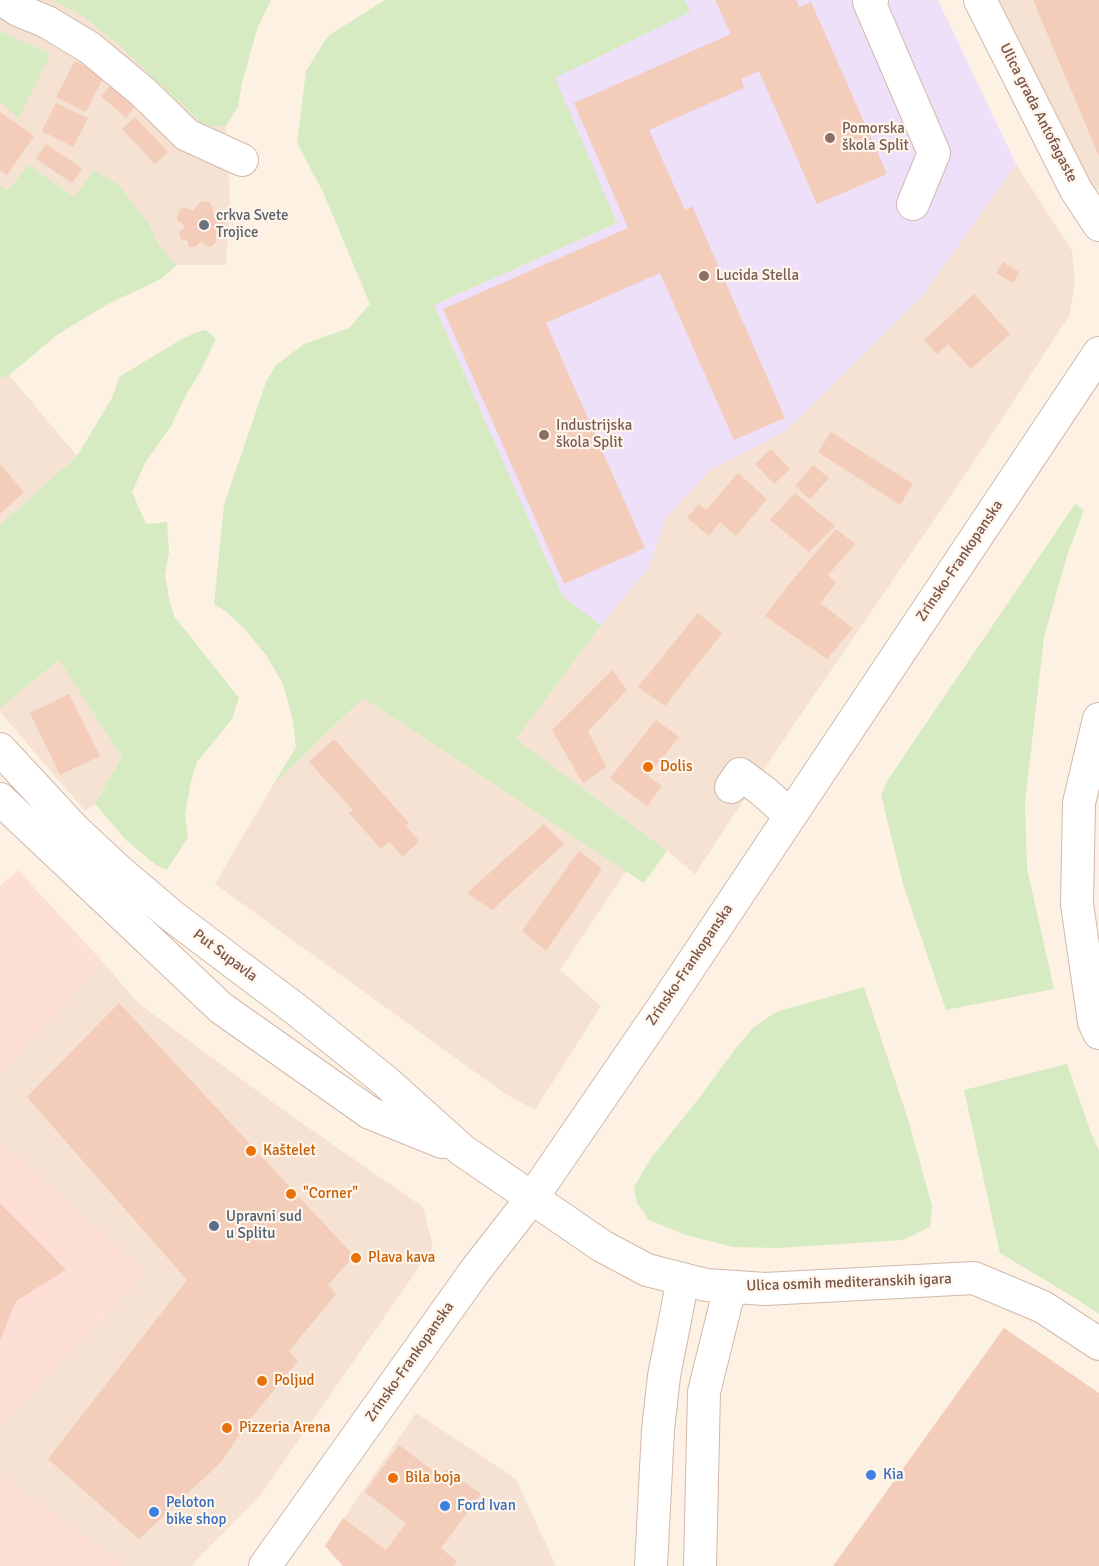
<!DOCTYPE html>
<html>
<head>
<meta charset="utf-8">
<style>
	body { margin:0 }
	canvas { display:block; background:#fdf1e3 }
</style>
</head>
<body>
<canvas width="1099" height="1566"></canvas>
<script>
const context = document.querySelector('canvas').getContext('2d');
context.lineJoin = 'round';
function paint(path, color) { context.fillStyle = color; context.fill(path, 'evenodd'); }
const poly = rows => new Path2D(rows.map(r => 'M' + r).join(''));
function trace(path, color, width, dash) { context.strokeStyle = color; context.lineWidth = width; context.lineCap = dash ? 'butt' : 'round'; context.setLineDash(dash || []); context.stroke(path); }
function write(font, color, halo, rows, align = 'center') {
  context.font = font + ' Signika,sans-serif'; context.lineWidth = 4.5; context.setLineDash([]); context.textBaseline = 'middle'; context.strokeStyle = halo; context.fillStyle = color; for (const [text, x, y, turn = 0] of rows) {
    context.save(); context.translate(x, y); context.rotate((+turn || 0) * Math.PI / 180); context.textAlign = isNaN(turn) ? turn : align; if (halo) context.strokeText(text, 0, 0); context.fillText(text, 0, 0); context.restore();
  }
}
const residential = poly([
	[0,0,53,0,82,15,122,48,200,122,215,127,226,126,230,201,226,265,177,265,159,245,147,221,118,184,93,170,75,197,28,165,8,190,0,185,0,102,19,117,51,54,0,31],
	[996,0,1099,0,1099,189,1091,192],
	[1016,164,1072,251,1075,282,1069,316,975,460,780,745,695,874,667,851,516,739,601,625,649,568,666,518,709,471,786,431,924,294],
	[9,375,77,456,0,525,0,379],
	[59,660,122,757,95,804,85,811,0,712,0,708],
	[363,698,626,871,560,970,601,1006,535,1110,504,1093,215,884,273,785],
	[102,961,138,1003,290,1115,423,1207,433,1247,259,1497,191,1566,124,1566,0,1474,0,1426,146,1273,0,1141,0,1075],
	[416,1413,516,1479,556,1566,343,1566,325,1546]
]);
const commercial = poly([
	[18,870,102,961,0,1075,0,886],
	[0,1141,146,1273,0,1426],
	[0,1474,124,1566,0,1566]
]);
const education = poly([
	[685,0,938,0,1016,164,924,294,786,431,709,471,666,518,649,568,601,625,563,597,434,305,617,223,554,78,689,12]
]);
const green = poly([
	[53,0,271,0,257,29,242,83,238,107,226,126,215,127,200,122,122,48,82,15],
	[385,0,685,0,690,12,555,78,617,223,434,305,563,597,601,625,516,739,667,851,644,883,363,698,273,785,296,747,293,721,283,684,266,655,244,628,224,610,214,604,224,505,266,382,276,365,304,344,349,328,370,304,323,192,297,143,306,71,328,36],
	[0,31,51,54,19,118,0,102],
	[28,165,75,197,93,170,118,184,147,221,159,245,177,265,161,279,106,305,57,335,9,375,0,379,0,185,8,190],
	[206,330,216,339,199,374,187,393,171,426,145,463,132,492,146,524,167,522,169,552,165,575,169,598,174,616,239,698,232,719,197,762,191,781,185,814,188,837,167,870,156,865,126,840,95,804,122,757,59,660,0,708,0,525,77,456,112,398,119,377,175,343,197,332],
	[1075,504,1084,510,1067,556,1044,637,1025,803,1027,868,1054,989,946,1010,903,884,881,795,889,778],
	[864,987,908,1119,932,1206,930,1227,903,1240,779,1248,733,1247,689,1236,649,1220,637,1203,634,1187,651,1158,700,1097,735,1049,754,1027,776,1012],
	[1067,1064,1090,1130,1099,1151,1099,1314,1075,1298,1000,1253,964,1090]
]);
const building = poly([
	[715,0,796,0,799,7,811,2,887,174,817,204,759,71,741,79,744,88,649,130,685,210,692,206,785,418,734,440,660,273,546,323,645,548,564,584,443,309,628,228,574,103,731,34],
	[1033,0,1099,0,1099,156],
	[75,61,104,76,86,112,56,97],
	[111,85,135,106,126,118,101,96],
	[56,103,88,118,73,147,42,131],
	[0,112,34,136,7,175,0,170],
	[135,117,168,152,155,164,122,129],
	[46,144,82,168,72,183,36,159],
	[201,201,209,202,213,208,213,214,221,216,225,224,220,230,217,229,216,242,212,246,209,247,201,241,195,247,190,247,188,245,188,241,181,239,179,232,185,227,183,224,177,220,178,214,180,209,186,208,193,211],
	[1003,262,1019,272,1013,283,996,273],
	[974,294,1010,334,971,369,948,344,937,354,924,340],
	[831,432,913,484,900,505,818,452],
	[771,449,790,469,774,484,755,464],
	[0,464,24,492,0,514],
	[813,465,829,478,810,499,795,486],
	[738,473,767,499,736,536,720,522,709,536,687,518,699,504,706,510],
	[795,493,835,526,809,552,770,520],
	[836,529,855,544,828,575,836,583,820,603,853,628,827,659,765,616,791,582],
	[698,613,722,633,665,706,638,687],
	[612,670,627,690,588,731,606,767,583,783,552,730],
	[69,694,100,756,60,775,30,713],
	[656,720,679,737,648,776,662,786,647,806,610,778],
	[334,739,409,823,406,826,419,841,403,857,389,842,381,849,349,813,353,810,309,762],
	[544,824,564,844,492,910,467,893],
	[579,851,602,869,546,951,522,931],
	[119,1003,354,1256,328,1285,336,1294,289,1351,298,1361,248,1422,221,1462,139,1539,48,1459,187,1280,27,1097],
	[0,1203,66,1270,16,1301,0,1340],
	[1004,1328,1099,1393,1099,1566,833,1566],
	[399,1445,440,1476,446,1469,481,1494,441,1548,457,1562,453,1566,343,1566,325,1546,343,1518,386,1550,406,1523,365,1492]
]);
const minor = poly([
	[3,0,18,10,47,22,90,48,143,92,187,135,242,160],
	[872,0,869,2,934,153,913,204],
	[980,0,1076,190,1099,225],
	[1099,719,1079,803,1077,904,1094,1022,1099,1033],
	[0,749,75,830,119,871,172,916,298,1011,384,1080,462,1150,602,1246,647,1270,706,1285,765,1289,974,1278,1043,1307,1099,1344],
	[731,787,740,774,763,791,790,815],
	[0,799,221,1008,370,1113,442,1142],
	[265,1566,475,1271,532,1198,659,1013,1099,353],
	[651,1566,658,1430,664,1376,683,1279],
	[700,1566,704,1392,730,1287]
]);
const markers = [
	[830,138,6,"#8d6e63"],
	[204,225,6,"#6b7280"],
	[704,276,6,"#8d6e63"],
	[544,435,6,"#8d6e63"],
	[648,767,6,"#e8710a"],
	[251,1151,6,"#e8710a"],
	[291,1194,6,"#e8710a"],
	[214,1226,6,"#5c6f8a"],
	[356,1258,6,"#e8710a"],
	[262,1381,6,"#e8710a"],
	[227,1428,6,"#e8710a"],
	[871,1475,6,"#3f7fe0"],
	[393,1478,6,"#e8710a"],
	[445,1506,6,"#3f7fe0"],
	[154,1512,6,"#3f7fe0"]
];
const streetNames = [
	["Ulica grada Antofagaste",1038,113,63],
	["Zrinsko-Frankopanska",960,561,-56],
	["Put Supavla",225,956,37],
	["Zrinsko-Frankopanska",690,965,-56],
	["Ulica osmih mediteranskih igara",849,1283,-2],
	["Zrinsko-Frankopanska",410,1362,-55]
];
const educationNames = [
	["Pomorska",842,129],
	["škola Split",842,146],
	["Lucida Stella",716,276],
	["Industrijska",556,426],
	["škola Split",556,443]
];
const worshipNames = [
	["crkva Svete",216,216],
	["Trojice",216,233]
];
const foodNames = [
	["Dolis",660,767],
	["Kaštelet",263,1151],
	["\"Corner\"",303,1194],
	["Plava kava",368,1258],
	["Poljud",274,1381],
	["Pizzeria Arena",239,1428],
	["Bila boja",405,1478]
];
const serviceNames = [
	["Upravni sud",226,1217],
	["u Splitu",226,1234]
];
const shopNames = [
	["Kia",883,1475],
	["Peloton",166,1503],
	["bike shop",166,1520],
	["Ford Ivan",457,1506]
];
paint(residential, '#f5e2d2');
paint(commercial, '#fedfd7');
paint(education, '#eee0f9');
paint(green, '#d6ebc1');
paint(building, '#f3ccba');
trace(minor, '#d1b9ac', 34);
trace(minor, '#fff', 32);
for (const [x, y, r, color] of markers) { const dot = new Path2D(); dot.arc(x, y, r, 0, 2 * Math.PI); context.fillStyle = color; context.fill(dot); trace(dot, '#fff5ea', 2); }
write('15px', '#765548', '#fff5ea', streetNames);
write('15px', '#785e54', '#fff5ea', educationNames, 'left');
write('15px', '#5b616d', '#fff5ea', worshipNames, 'left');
write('15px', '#c56008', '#fff5ea', foodNames, 'left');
write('15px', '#4e5e75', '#fff5ea', serviceNames, 'left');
write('15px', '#366cbe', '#fff5ea', shopNames, 'left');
</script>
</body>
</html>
